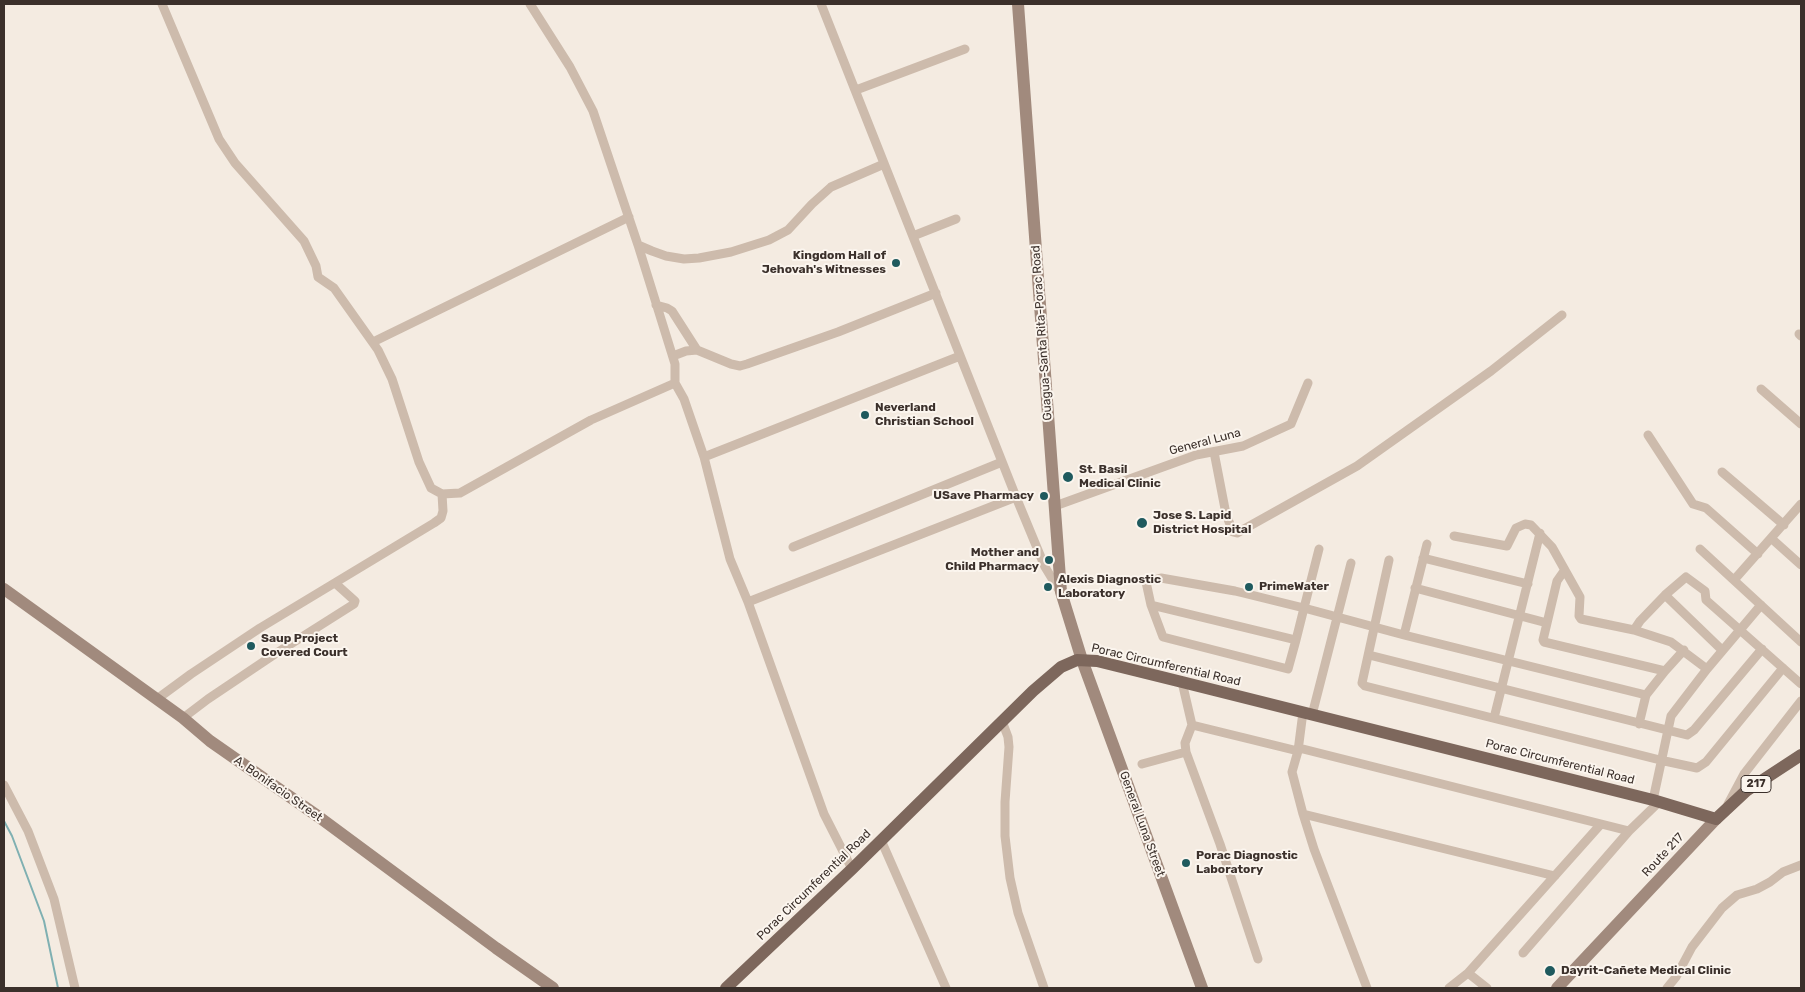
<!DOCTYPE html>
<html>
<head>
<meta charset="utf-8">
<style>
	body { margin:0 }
	#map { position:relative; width:1805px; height:992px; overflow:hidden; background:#f4ebe1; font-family:Rubik,sans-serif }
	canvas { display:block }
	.frame { position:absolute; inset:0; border:5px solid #3b302b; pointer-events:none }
</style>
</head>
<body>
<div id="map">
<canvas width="1805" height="992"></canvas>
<div class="frame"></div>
</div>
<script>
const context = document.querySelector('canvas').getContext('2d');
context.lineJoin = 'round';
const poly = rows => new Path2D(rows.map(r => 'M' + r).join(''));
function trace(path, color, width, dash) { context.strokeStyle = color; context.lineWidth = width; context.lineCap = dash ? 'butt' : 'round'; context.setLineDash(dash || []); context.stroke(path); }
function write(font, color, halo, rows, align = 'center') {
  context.font = font + ' Rubik,sans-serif'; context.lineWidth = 4; context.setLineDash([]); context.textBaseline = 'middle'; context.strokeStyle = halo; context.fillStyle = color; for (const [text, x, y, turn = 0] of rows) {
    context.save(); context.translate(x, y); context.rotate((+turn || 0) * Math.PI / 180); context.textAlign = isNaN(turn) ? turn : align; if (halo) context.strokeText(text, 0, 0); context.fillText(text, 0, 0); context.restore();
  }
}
const stream = poly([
	[4,821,12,836,44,921,58,988]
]);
const street = poly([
	[162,4,219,139,235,163,304,241,316,266,318,277,334,288,378,350,392,379,419,462,431,488,442,494,460,493,591,420,675,383],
	[530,4,570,67,593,111,638,245,652,251,666,256,684,259,699,258,731,252,769,240,788,230,812,204,831,187,884,164],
	[821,4,1016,497,1045,567,1059,590],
	[856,90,965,49],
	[913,236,956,219],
	[638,245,675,364,675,383,684,399,704,457],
	[656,305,667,308,672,311,697,350],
	[1799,334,1801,336],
	[373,342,629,217],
	[673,356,686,351,697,350,731,364,740,366,747,364,838,332,936,293],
	[1761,389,1801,424],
	[1648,435,1693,504,1706,508,1758,554],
	[1214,452,1226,514,1233,532,1237,533,1357,466,1491,371,1562,315],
	[1722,472,1784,525],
	[1055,506,1196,455,1243,446,1291,424,1308,383],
	[1454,536,1507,546,1516,528,1525,524,1531,525,1552,547,1580,597,1579,616,1581,619,1634,630,1671,642,1707,669],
	[1772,539,1801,565],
	[793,547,1002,462],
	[1319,549,1304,608,1296,640,1288,669,1163,637,1151,605,1146,582,1161,578,1235,591,1304,608,1404,635,1646,695],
	[1700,549,1801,642],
	[1423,558,1528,584],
	[1389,560,1362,683,1365,686,1660,760,1697,768,1706,762,1783,668],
	[1564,571,1557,581,1543,640,1544,642,1665,671],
	[1734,580,1801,504],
	[1415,588,1547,623],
	[1665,595,1722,650],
	[748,602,1016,497],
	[1151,605,1296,640],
	[1634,630,1640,621,1665,595,1686,577,1705,591,1706,600,1801,684],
	[1404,635,1427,544],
	[1369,655,1687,735,1694,730,1762,649],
	[1182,682,1192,725,1298,751,1292,772,1303,814,1314,849,1367,988],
	[157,699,191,674,260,628,434,523,441,518,443,511,442,494],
	[1312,715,1351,563],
	[183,718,208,699,275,654,354,604,355,601,335,583],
	[1494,718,1540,533],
	[1002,721,1008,737,1009,747,1005,802,1005,836,1010,878,1018,913,1044,988],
	[1639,724,1646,695,1665,671,1684,650],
	[1192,725,1185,743,1186,752,1220,844,1258,959],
	[1299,748,1629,831],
	[1298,751,1303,712],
	[1142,764,1186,752],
	[4,785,28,831,54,899,75,988],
	[1653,800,1671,716,1707,669,1761,605],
	[1728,804,1744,774,1801,701],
	[1303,814,1555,876],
	[881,840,946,988],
	[852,869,824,814,748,602,730,559,704,457,960,356],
	[1523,953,1629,831,1659,802],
	[1468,973,1487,988],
	[1449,988,1468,973,1601,824],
	[1667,988,1676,977,1692,947,1722,908,1737,895,1757,889,1770,882,1783,872,1801,865]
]);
const secondary = poly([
	[1018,4,1061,592,1082,660,1202,988],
	[4,589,183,718,210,741,319,817,496,948,553,988],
	[1557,988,1716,819]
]);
const primary = poly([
	[726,988,852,869,1033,691,1061,667,1077,660,1097,661,1182,682,1653,800,1716,819,1746,791,1801,755]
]);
const markers = [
	[896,263,5,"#1f5a5e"],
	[865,415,5,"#1f5a5e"],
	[1068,477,6,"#1f5a5e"],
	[1044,496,5,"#1f5a5e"],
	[1142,523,6,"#1f5a5e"],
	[1049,560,5,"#1f5a5e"],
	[1048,587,5,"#1f5a5e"],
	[1249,587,5,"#1f5a5e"],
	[251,646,5,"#1f5a5e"],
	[1186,863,5,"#1f5a5e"],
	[1550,971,6,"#1f5a5e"]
];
const shields = [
	[1756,784,30]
];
const shieldNames = [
	["217",1756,784]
];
const poiNames = [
	["Kingdom Hall of",886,256,"right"],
	["Jehovah's Witnesses",886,270,"right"],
	["Neverland",875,408],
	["Christian School",875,422],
	["St. Basil",1079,470],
	["Medical Clinic",1079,484],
	["USave Pharmacy",1034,496,"right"],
	["Jose S. Lapid",1153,516],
	["District Hospital",1153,530],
	["Mother and",1039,553,"right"],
	["Child Pharmacy",1039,567,"right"],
	["Alexis Diagnostic",1058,580],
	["Laboratory",1058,594],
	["PrimeWater",1259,587],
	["Saup Project",261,639],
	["Covered Court",261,653],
	["Porac Diagnostic",1196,856],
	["Laboratory",1196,870],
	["Dayrit-Cañete Medical Clinic",1561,971]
];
const streetNames = [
	["Guagua-Santa Rita-Porac Road",1042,333,-94],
	["General Luna",1205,442,-15],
	["Porac Circumferential Road",1166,665,13],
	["Porac Circumferential Road",1560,762,14],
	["A. Bonifacio Street",278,789,35],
	["General Luna Street",1142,824,70],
	["Route 217",1663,855,-47],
	["Porac Circumferential Road",814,885,-44]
];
trace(stream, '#7fb0b2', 2);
trace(street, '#cdbbac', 9);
trace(secondary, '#a18a7d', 12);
trace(primary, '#7d675c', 12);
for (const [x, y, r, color] of markers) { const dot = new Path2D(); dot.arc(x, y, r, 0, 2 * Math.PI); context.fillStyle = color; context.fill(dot); trace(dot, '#fbf5ee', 2); }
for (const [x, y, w] of shields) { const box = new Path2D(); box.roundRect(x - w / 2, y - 8.5, w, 17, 4); context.fillStyle = '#fbf5ee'; context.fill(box); trace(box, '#3b302b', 1); }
write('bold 11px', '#3b302b', null, shieldNames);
write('bold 12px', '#3b302b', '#fbf5ee', poiNames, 'left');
write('12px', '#3b302b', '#fbf5ee', streetNames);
</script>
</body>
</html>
